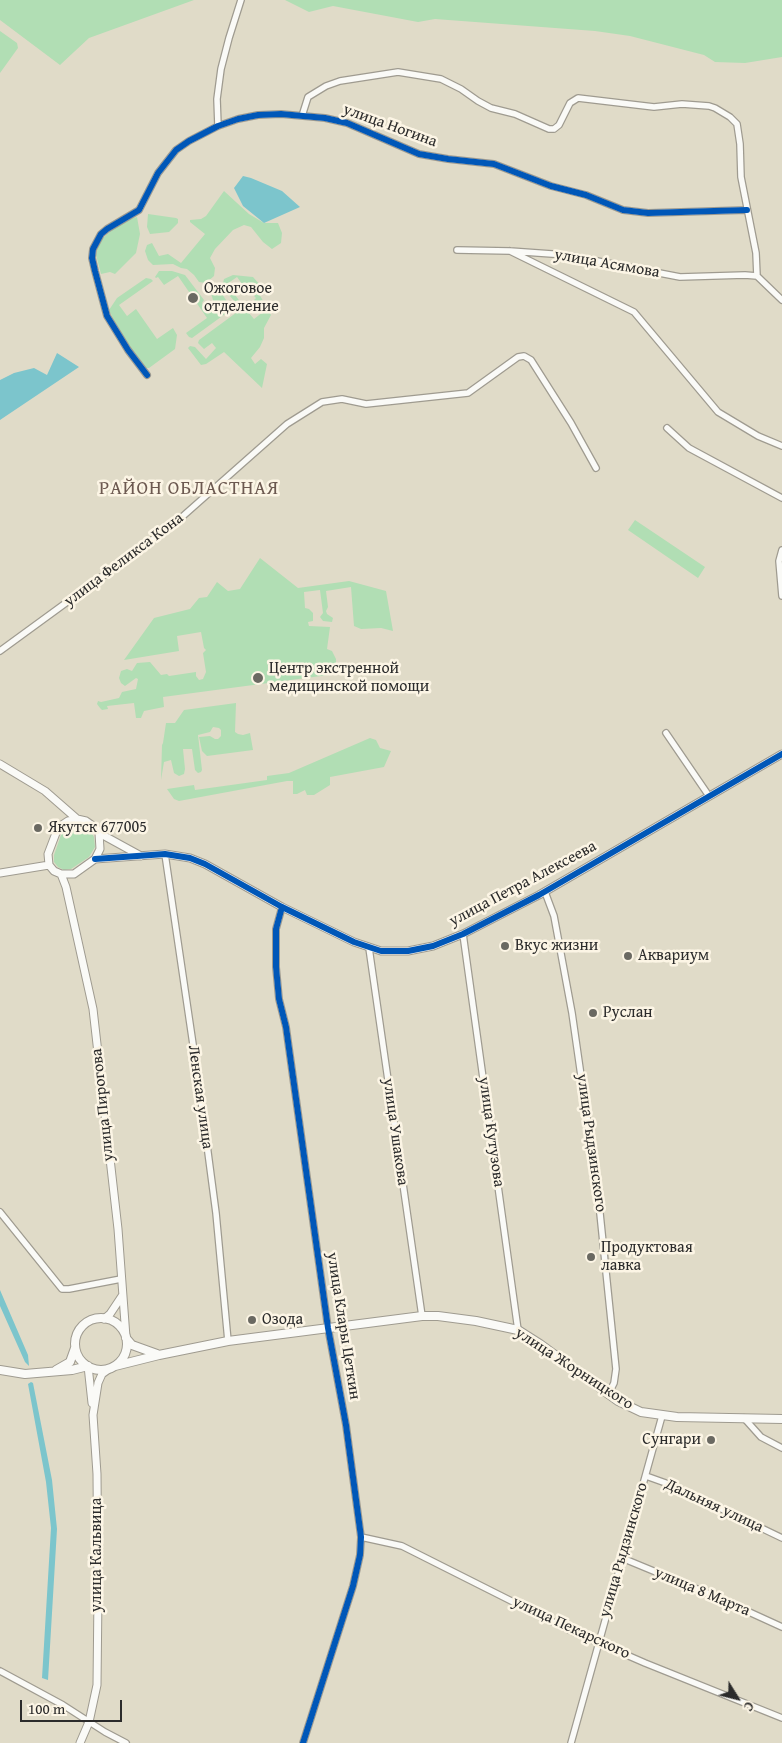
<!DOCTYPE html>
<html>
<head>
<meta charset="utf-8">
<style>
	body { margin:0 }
	#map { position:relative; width:782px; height:1743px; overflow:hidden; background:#e0dbc8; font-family:"Gentium Book Plus",serif }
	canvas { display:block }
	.north { position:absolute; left:712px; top:1673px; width:50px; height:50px; -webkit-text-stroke:4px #fcf5e5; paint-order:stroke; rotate:126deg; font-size:14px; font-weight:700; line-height:20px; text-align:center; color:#2b2b2b }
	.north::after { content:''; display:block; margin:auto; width:18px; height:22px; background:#2b2b2b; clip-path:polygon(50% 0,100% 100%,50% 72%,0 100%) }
	.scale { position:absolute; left:20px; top:1700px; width:102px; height:22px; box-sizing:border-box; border:2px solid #2b2b2b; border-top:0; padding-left:6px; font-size:15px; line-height:18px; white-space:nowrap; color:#2b2b2b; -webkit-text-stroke:4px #fcf5e5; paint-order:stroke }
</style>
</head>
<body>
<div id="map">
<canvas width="782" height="1743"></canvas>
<div class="north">С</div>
<div class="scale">100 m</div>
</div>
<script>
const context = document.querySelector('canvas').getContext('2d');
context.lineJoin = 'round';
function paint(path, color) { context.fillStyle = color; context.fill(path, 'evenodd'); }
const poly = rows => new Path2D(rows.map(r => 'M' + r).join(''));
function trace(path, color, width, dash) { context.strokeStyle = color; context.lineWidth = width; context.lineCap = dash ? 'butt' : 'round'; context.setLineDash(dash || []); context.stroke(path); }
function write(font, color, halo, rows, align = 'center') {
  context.font = font + ' "Gentium Book Plus",serif'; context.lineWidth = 5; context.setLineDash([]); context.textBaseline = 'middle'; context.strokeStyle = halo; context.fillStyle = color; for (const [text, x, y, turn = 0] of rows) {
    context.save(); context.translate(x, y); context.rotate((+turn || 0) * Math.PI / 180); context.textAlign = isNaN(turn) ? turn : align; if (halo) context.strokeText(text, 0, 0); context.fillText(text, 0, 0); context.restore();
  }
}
const green = poly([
	[0,0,194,0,89,38,60,65,0,20],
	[285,0,782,0,782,57,745,63,715,62,704,55,630,36,595,31,435,19,418,22,333,6,309,12],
	[0,31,17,43,18,48,0,73],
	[224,191,249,214,264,223,278,223,282,233,281,243,272,249,263,242,251,227,244,225,233,230,215,249,210,258,215,268,214,276,206,283,199,282,194,275,187,269,181,268,173,264,153,265,148,260,145,251,147,245,152,243,159,256,168,254,181,263,205,234,190,222,190,220,201,219,206,216],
	[148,214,176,218,178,219,178,223,169,232,150,234,147,227],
	[137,217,140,234,136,253,115,274,110,272,101,274,96,255,98,245,102,239,114,228,127,220],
	[159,271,172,271,185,275,201,296,204,300,202,303,203,306,212,304,213,300,211,293,216,285,232,309,192,338,189,337,186,333,207,318,178,276,164,285,158,277,156,278,155,277],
	[233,275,253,277,260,285,258,292,271,315,264,328,264,338,260,347,251,358,255,364,261,359,267,364,262,388,224,352,206,364,201,365,188,348,190,346,195,347,206,359,216,348,212,343,204,349,198,343,199,340,244,307,254,319,263,312,254,300,256,298,254,296,256,294,253,289,248,292,237,277,227,284,241,303,236,303,222,287,224,279],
	[146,278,151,279,153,281,119,305,127,316,136,309,157,339,173,328,177,335,175,349,149,368,145,368,118,329,109,310,117,298],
	[635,520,705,567,698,578,628,530],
	[260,558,298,588,349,581,386,591,393,631,381,628,361,629,354,626,351,587,326,591,328,607,326,611,327,614,333,618,332,622,323,621,320,617,323,613,320,590,304,592,305,608,309,609,313,613,313,621,308,622,309,626,330,627,327,649,332,651,336,659,336,674,163,697,164,707,144,711,141,718,136,718,134,703,107,706,108,709,102,710,100,708,97,704,98,701,101,702,119,698,122,692,136,689,138,679,136,678,125,686,121,683,119,678,121,671,127,669,132,671,137,663,150,662,161,675,167,674,169,676,196,672,196,676,199,680,203,679,206,672,203,653,206,650,204,648,201,632,177,636,179,651,124,660,154,618,190,609,199,598,207,597,217,582,228,591,240,589],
	[236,703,235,732,238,734,243,735,250,733,253,750,207,756,202,751,199,737,210,736,215,739,218,739,221,736,221,730,219,728,213,727,210,732,198,735,202,770,201,772,198,773,195,770,192,749,183,749,185,769,184,774,179,776,174,773,171,760,164,762,161,780,162,745,163,743,166,723,175,723,184,710],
	[370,738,376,740,380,748,391,751,384,767,330,777,330,785,314,795,307,795,305,790,297,794,293,794,293,781,287,781,179,801,174,799,167,789,194,785,195,790,267,780,267,776,289,773],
	[75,825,83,825,90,830,94,837,95,847,89,857,71,869,64,870,58,867,54,862,54,855,61,835,66,829]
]);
const water = poly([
	[243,176,251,178,282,191,300,207,264,223,243,206,234,188],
	[57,353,79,367,0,420,0,380,14,373,34,368,47,375],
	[0,1290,28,1355,29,1366,25,1362,0,1306],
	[31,1382,33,1383,52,1480,57,1529,48,1680,42,1678,51,1528,46,1482,28,1384]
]);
const minor = poly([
	[302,116,308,97,326,86,340,81,398,72,441,79,461,89,478,101,491,108,515,114,549,129,554,129,559,125,570,103,578,98,654,107,682,104,709,106,715,108,730,117,737,124,740,144,741,177,756,253,757,276,782,300],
	[218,126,217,99,221,69,229,38,241,0],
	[457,250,510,251,566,255,680,277,745,275,757,276],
	[510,251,634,312,718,412,758,436,782,446],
	[147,375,128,350,107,316,95,271,92,258,93,249,101,234,107,229,139,210,158,173,176,150,189,141,218,126,238,119,258,115,281,114,325,118,347,123,419,154,448,159,494,164,551,186,586,195,623,210,648,213,747,210],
	[667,428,689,448,782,498],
	[782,550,779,561,782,596],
	[0,651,174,524,287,424,322,402,342,399,366,404,468,393,518,357,524,356,531,360,571,423,596,468],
	[666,733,709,796],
	[165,854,200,1092,216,1213,228,1341],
	[545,892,554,916,572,1013,598,1194,616,1369,614,1383,608,1395],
	[282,907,276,929,276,967,279,999,286,1027,328,1328,346,1425,361,1537,360,1555,353,1586,303,1743],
	[463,934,518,1330],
	[369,948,422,1316],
	[0,1212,62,1289,69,1289,121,1279],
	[744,1418,761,1437,782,1448],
	[646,1476,674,1486,782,1538],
	[361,1537,402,1546,567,1629,645,1663,782,1718],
	[622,1558,714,1596,782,1627],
	[0,1671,63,1705,105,1732,126,1743],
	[571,1743,662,1416]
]);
const tertiary = poly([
	[0,764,45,791,77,819],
	[77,819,86,821,96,828,99,833,100,849,95,859,74,874,61,874,54,871,49,865,48,854,56,833,62,825,68,821,77,819],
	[99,833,141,856],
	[95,859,165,854,190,858,205,864,282,907,354,942,381,951,408,951,433,946,463,934,539,895,782,754],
	[0,873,49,865],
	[61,874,66,887,93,1009,118,1229,126,1337],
	[104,1319,110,1314,122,1296],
	[88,1366,92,1403],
	[80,1743,89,1722,97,1685,98,1594,97,1474,93,1415,98,1383,102,1374,109,1369]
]);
const secondary = poly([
	'75 1344a26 26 0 1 1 52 0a26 26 0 1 1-52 0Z',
	[126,1338,132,1345,157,1354],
	[115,1366,159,1355,228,1341,422,1316,438,1316,476,1321,518,1330,540,1344,618,1401,641,1412,677,1417,782,1419],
	[0,1370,25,1374,72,1370,88,1366],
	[56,1370,70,1362,75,1348]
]);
const cycleway = poly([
	[147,375,128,350,107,316,95,271,92,258,93,249,101,234,107,229,139,210,158,173,176,150,189,141,218,126,238,119,258,115,281,114,325,118,347,123,419,154,448,159,494,164,551,186,586,195,623,210,648,213,747,210],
	[95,859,165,854,190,858,205,864,282,907,354,942,381,951,408,951,433,946,463,934,539,895,782,754],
	[282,907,276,929,276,967,279,999,286,1027,328,1328,346,1425,361,1537,360,1555,353,1586,303,1743]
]);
const markers = [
	[193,298,6,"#6a6962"],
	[258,678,6,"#6a6962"],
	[38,828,5,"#6a6962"],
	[505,946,5,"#6a6962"],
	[628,956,5,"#6a6962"],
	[593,1013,5,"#6a6962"],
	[591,1257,5,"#6a6962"],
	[252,1320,5,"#6a6962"],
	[711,1440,5,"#6a6962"]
];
const streetNames = [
	["улица Ногина",390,126,20],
	["улица Асямова",607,264,10],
	["улица Феликса Кона",124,560,-37],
	["улица Петра Алексеева",523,884,-28],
	["Ленская улица",200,1097,82],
	["улица Пирогова",103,1105,-96],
	["улица Ушакова",395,1132,82],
	["улица Кутузова",491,1132,82],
	["улица Рыдзинского",591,1143,82],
	["улица Клары Цеткин",343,1326,81],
	["улица Жорницкого",574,1369,33],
	["Дальняя улица",714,1506,25],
	["улица Рыдзинского",624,1550,-74],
	["улица Кальвица",97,1555,-90],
	["улица 8 Марта",702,1592,23],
	["улица Пекарского",571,1628,25]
];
const poiNames = [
	["Ожоговое",204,289],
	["отделение",204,307],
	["Центр экстренной",269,669],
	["медицинской помощи",269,687],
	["Якутск 677005",48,828],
	["Вкус жизни",515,946],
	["Аквариум",638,956],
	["Руслан",603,1013],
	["Продуктовая",601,1248],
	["лавка",601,1266],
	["Озода",262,1320],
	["Сунгари",701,1440,"right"]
];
const quarterNames = [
	["РАЙОН ОБЛАСТНАЯ",189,489]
];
paint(green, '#b1deb4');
paint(water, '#7cc5cc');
trace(minor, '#9f9b90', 8);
trace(tertiary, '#9f9b90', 9);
trace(secondary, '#9f9b90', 10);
trace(minor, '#fafaf7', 5.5);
trace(tertiary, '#fafaf7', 7);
trace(secondary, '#fafaf7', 8);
trace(cycleway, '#0057b8', 6);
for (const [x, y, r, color] of markers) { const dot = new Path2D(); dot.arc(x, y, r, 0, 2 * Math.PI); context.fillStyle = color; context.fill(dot); trace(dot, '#fcf5e5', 2); }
write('16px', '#2b2b2b', '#fcf5e5', streetNames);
write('16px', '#2b2b2b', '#fcf5e5', poiNames, 'left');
context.letterSpacing = '1px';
write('19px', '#6c5950', '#fcf5e5', quarterNames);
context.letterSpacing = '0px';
</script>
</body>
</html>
